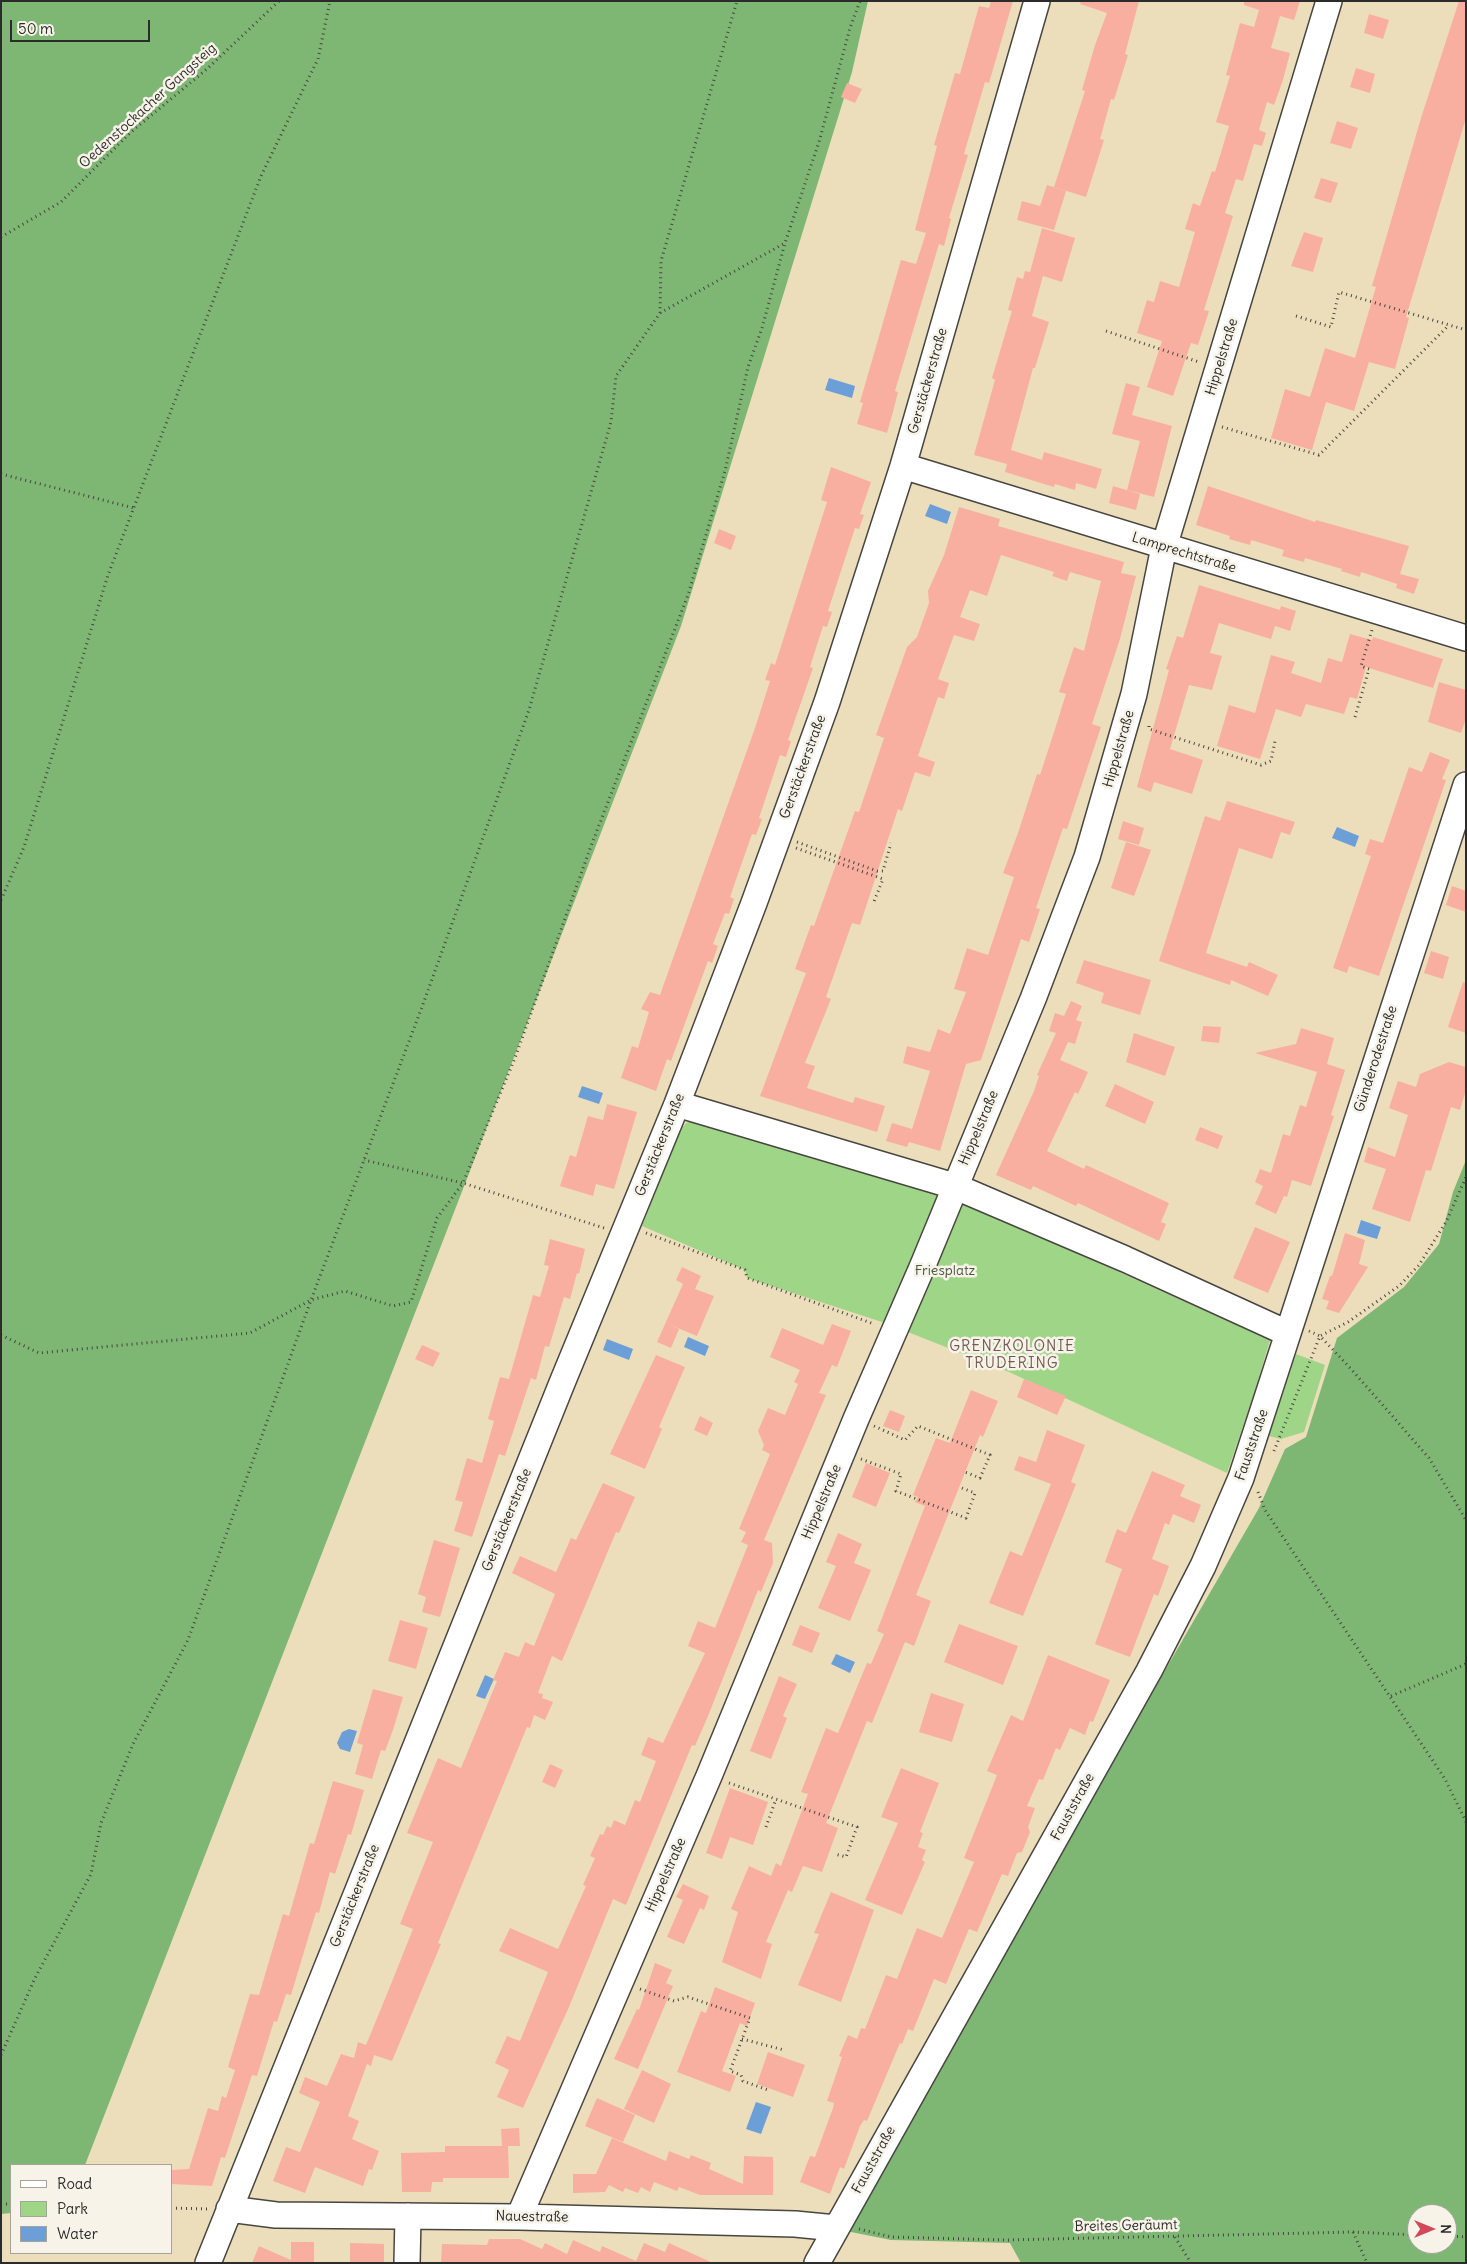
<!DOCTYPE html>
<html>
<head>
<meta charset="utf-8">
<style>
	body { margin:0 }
	#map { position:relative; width:1467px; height:2264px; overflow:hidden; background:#ecdebb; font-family:Delius,sans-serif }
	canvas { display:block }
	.frame { position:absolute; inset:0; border:2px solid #2b2b2b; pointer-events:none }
	.legend { position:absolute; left:10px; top:2164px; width:162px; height:90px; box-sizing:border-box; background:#f7f3e8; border:1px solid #a5a39c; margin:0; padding:6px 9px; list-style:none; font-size:15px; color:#2b2b2b }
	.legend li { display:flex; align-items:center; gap:10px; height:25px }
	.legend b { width:25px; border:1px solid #a5a39c }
	.north { position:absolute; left:1407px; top:2204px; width:50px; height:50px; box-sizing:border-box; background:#f7f3e8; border:1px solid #a5a39c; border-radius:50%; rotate:90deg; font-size:14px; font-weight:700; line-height:20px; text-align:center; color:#2b2b2b }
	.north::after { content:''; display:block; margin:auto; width:18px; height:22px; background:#d1495b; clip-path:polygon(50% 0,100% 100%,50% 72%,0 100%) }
	.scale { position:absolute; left:10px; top:20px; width:140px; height:22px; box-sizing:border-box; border:2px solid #2b2b2b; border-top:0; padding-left:6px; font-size:15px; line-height:18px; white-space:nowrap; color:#2b2b2b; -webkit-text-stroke:4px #f7f3e8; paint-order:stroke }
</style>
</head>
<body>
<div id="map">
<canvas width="1467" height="2264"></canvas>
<div class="frame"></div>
<ul class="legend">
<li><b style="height:6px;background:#fff"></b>Road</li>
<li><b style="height:14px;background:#9ed587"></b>Park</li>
<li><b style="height:14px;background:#6c9fd7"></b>Water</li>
</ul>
<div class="north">N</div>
<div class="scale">50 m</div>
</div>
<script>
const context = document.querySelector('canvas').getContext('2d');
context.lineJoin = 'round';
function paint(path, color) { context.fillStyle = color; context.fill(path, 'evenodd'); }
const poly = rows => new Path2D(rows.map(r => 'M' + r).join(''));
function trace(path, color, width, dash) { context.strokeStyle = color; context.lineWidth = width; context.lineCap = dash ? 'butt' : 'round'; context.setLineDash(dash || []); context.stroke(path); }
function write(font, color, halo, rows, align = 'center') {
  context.font = font + ' Delius,sans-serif'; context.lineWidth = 5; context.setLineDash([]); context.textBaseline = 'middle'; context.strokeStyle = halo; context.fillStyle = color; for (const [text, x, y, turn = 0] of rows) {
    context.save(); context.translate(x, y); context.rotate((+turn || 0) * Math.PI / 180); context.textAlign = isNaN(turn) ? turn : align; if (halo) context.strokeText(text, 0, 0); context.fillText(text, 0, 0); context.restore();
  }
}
const green = poly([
	[695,1120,970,1205,1270,1340,1254,1394,1227,1473,1009,1372,885,1323,747,1278,745,1270,642,1226,680,1130,686,1123],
	[1296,1354,1325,1365,1304,1432,1281,1439,1269,1436]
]);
const forest = poly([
	[1,1,868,1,852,72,681,626,85,2165,11,2165,11,2213,1,2214],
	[1466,1160,1466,2263,1021,2263,1010,2243,891,2240,841,2230,1259,1508,1285,1449,1306,1437,1337,1338,1404,1287,1439,1244,1453,1192],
	[1417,2214,1447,2214,1447,2244,1417,2244]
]);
const water = poly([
	[829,378,855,386,852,398,825,390],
	[930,504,951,512,947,524,925,516],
	[1337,827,1359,836,1355,847,1332,838],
	[582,1086,603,1093,599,1104,578,1097],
	[1361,1220,1381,1227,1377,1239,1357,1233],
	[688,1337,709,1346,705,1356,684,1347],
	[607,1339,633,1349,629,1360,603,1350],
	[836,1654,855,1662,850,1673,831,1664],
	[485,1675,494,1679,485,1699,476,1696],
	[349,1729,357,1731,350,1752,340,1749,337,1743,342,1732],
	[756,2102,771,2107,761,2134,746,2129]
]);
const building = poly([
	[991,1,1013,1,989,83,985,82,964,154,968,155,949,218,951,219,944,246,939,244,895,391,898,392,893,412,887,433,884,432,857,424,863,403,860,402,901,260,916,264,926,233,915,230,937,146,934,145,955,73,960,74,979,6,989,8],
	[1081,1,1139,1,1125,54,1128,55,1114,100,1111,99,1100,139,1104,140,1086,197,1054,187,1085,91,1082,90,1095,45,1107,13,1080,4],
	[1244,1,1300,1,1294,20,1280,16,1271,48,1290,53,1283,80,1274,105,1267,102,1259,130,1266,133,1262,146,1254,144,1243,181,1236,179,1225,213,1233,216,1204,310,1209,311,1198,345,1191,343,1173,396,1147,387,1162,341,1137,333,1147,300,1154,302,1160,281,1179,287,1195,232,1185,229,1193,203,1200,206,1212,171,1215,172,1229,126,1216,122,1230,76,1226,75,1240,23,1254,27,1259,10,1244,5],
	[1459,1,1466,1,1466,118,1406,317,1409,318,1395,369,1369,362,1354,411,1326,402,1312,450,1271,438,1285,389,1310,397,1325,348,1355,358,1376,287,1372,286,1421,118],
	[1369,14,1389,20,1383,39,1364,33],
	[1356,68,1375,74,1370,93,1350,87],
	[847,83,862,89,855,103,841,97],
	[1337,121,1358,128,1351,149,1330,143],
	[1321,178,1338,183,1331,203,1314,198],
	[1047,185,1066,191,1054,230,1017,220,1022,201,1040,206],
	[1042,228,1075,238,1062,282,1043,276,1032,316,1049,322,1035,368,1033,368,1011,450,1042,460,1044,452,1102,469,1096,489,1076,483,1075,490,1055,484,1054,487,1005,472,1007,464,974,455,995,380,992,378,1012,311,1008,310,1017,277,1023,279,1025,271,1030,272],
	[1304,232,1323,238,1313,272,1291,266],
	[1126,383,1140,387,1132,415,1172,426,1154,497,1127,490,1140,441,1112,434],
	[831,467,871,482,860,514,864,515,859,529,855,528,841,571,828,611,832,612,827,627,823,626,810,667,813,668,788,740,791,741,786,757,780,755,759,818,762,819,756,835,752,834,730,897,734,899,729,914,725,913,713,944,718,946,712,963,708,961,671,1061,667,1059,656,1091,621,1078,632,1046,638,1048,649,1012,641,1009,650,992,660,995,755,728,770,681,765,680,771,663,775,665,827,502,821,500],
	[1113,486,1140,494,1136,510,1109,503],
	[1208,486,1315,522,1316,520,1409,546,1400,574,1419,579,1414,594,1396,588,1397,584,1361,572,1360,577,1341,571,1342,569,1305,558,1304,562,1282,556,1284,550,1251,540,1250,545,1229,539,1230,536,1196,525],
	[959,507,1000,519,998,526,1124,562,1121,573,1136,576,1120,639,1092,724,1101,727,1067,829,1063,828,1036,908,1040,909,1029,942,1021,939,981,1060,966,1064,940,1151,909,1142,907,1147,886,1141,892,1123,912,1129,910,1136,930,1071,903,1063,907,1046,930,1052,938,1029,950,1034,966,992,954,989,967,948,988,955,1014,877,1003,873,1018,833,1037,774,1040,775,1055,729,1066,694,1059,692,1074,647,1084,651,1101,581,1070,572,1067,581,1052,576,1054,572,1001,555,987,596,970,590,960,617,980,624,974,641,954,635,938,679,949,683,944,699,938,697,918,756,935,762,930,777,915,772,902,811,898,809,860,925,852,923,826,997,831,999,805,1063,815,1066,807,1088,853,1103,855,1097,885,1106,877,1132,760,1096,806,973,795,969,811,925,814,926,855,811,859,812,884,738,876,735,907,647,917,637,929,603,928,591,944,555],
	[719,529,736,536,731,550,714,543],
	[1199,585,1280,610,1281,606,1296,611,1290,631,1275,626,1271,639,1219,623,1210,653,1222,656,1212,690,1189,685,1170,749,1203,760,1192,794,1154,782,1151,792,1137,787,1169,670,1166,669,1177,636,1183,638],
	[1350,634,1372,640,1373,637,1443,659,1433,688,1366,667,1357,699,1350,697,1344,714,1306,704,1301,717,1276,709,1260,759,1217,746,1229,705,1255,713,1271,655,1295,662,1291,673,1321,683,1328,658,1342,662],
	[1439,682,1466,690,1466,719,1461,733,1428,722],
	[1430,752,1450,760,1442,779,1446,780,1379,976,1349,966,1347,973,1333,968,1371,856,1365,854,1370,839,1383,843,1409,767,1422,772],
	[1227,801,1295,822,1290,835,1281,832,1272,859,1239,848,1206,953,1247,967,1249,962,1278,975,1268,996,1231,980,1230,985,1159,961,1205,816,1220,821],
	[1123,821,1144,828,1139,845,1118,839],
	[1126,842,1151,850,1134,896,1111,888],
	[1452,886,1466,891,1466,912,1446,905],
	[1431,951,1449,957,1443,979,1424,973],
	[1084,960,1151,980,1140,1015,1101,1003,1104,993,1076,983],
	[1463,982,1466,983,1466,1033,1448,1027],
	[1071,1001,1082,1006,1076,1020,1082,1022,1075,1044,1068,1042,1060,1060,1088,1072,1078,1094,1075,1092,1047,1151,1084,1169,1086,1165,1169,1203,1161,1222,1166,1224,1159,1241,1078,1203,1076,1206,1033,1186,1031,1190,996,1175,1034,1091,1039,1076,1037,1075,1056,1033,1049,1031,1055,1013,1064,1016],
	[1203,1026,1221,1027,1219,1043,1201,1041],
	[1301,1028,1334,1038,1327,1064,1345,1070,1331,1115,1334,1116,1311,1186,1292,1180,1287,1197,1284,1196,1276,1214,1255,1204,1263,1186,1255,1182,1260,1169,1271,1173,1283,1134,1290,1136,1300,1105,1306,1107,1317,1072,1255,1053,1296,1044],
	[1134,1033,1175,1047,1165,1076,1126,1062],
	[1449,1062,1466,1067,1466,1090,1460,1110,1451,1107,1431,1171,1426,1170,1410,1222,1372,1209,1386,1169,1364,1162,1368,1147,1395,1157,1408,1115,1389,1108,1398,1081,1416,1087,1420,1074],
	[1115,1084,1154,1102,1145,1124,1105,1106],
	[607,1104,637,1112,614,1189,596,1184,593,1196,560,1186,570,1155,576,1157,588,1116,603,1120],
	[1200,1127,1223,1136,1218,1149,1195,1140],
	[1255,1227,1290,1242,1268,1293,1233,1278],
	[1345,1233,1365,1240,1359,1264,1368,1267,1339,1313,1326,1309,1329,1301,1322,1299,1330,1276,1332,1276],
	[550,1239,585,1249,579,1274,577,1273,570,1299,564,1297,549,1347,545,1346,536,1380,531,1378,505,1456,499,1454,472,1537,454,1531,463,1502,455,1500,467,1458,482,1463,494,1421,488,1419,500,1377,509,1379,533,1295,540,1297,549,1266,544,1265],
	[682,1267,701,1276,695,1289,714,1296,697,1336,668,1324,679,1329,671,1348,657,1342,683,1284,676,1280],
	[832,1324,851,1331,837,1367,832,1365,819,1393,826,1395,764,1540,772,1543,773,1563,761,1592,758,1590,708,1716,695,1746,692,1745,626,1905,613,1899,569,2007,523,2108,497,2097,509,2070,495,2063,507,2036,520,2041,548,1972,499,1951,510,1928,558,1949,586,1886,583,1885,595,1858,590,1856,600,1834,603,1835,607,1826,611,1828,614,1820,625,1825,635,1800,640,1802,656,1761,641,1755,648,1737,663,1743,705,1653,688,1646,698,1621,715,1628,748,1545,741,1542,746,1532,739,1529,770,1454,762,1450,764,1445,758,1431,768,1408,785,1415,798,1384,794,1382,800,1370,770,1357,782,1328,823,1345],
	[422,1345,440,1353,433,1367,415,1359],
	[656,1355,685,1367,659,1427,662,1429,645,1469,610,1454],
	[1024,1379,1066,1396,1057,1415,1017,1397],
	[971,1390,998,1401,983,1437,980,1435,916,1595,931,1601,914,1646,905,1642,872,1723,867,1721,826,1823,838,1828,822,1872,803,1866,792,1892,788,1890,766,1942,772,1944,761,1979,722,1962,738,1912,731,1909,749,1866,771,1876,776,1863,781,1866,808,1794,801,1792,826,1728,838,1733,867,1663,871,1664,884,1634,877,1631,925,1506,915,1502,918,1497,913,1495,936,1438,950,1443],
	[890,1410,905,1416,899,1432,883,1426],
	[700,1416,713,1423,707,1436,694,1430],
	[1047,1430,1085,1445,1071,1482,1076,1484,1023,1616,989,1603,1010,1551,1022,1556,1051,1484,1014,1470,1019,1456,1036,1462],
	[866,1463,890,1473,876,1507,852,1497],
	[1152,1471,1185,1485,1180,1496,1201,1505,1194,1523,1173,1514,1169,1525,1165,1523,1152,1559,1169,1566,1158,1596,1154,1594,1130,1657,1095,1644,1122,1569,1105,1562,1117,1529,1126,1533],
	[603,1483,635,1497,619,1533,616,1532,562,1661,552,1656,538,1693,543,1694,542,1698,553,1702,545,1720,534,1715,530,1728,527,1727,438,1943,441,1944,392,2061,374,2055,371,2066,367,2064,348,2116,359,2121,352,2139,379,2151,372,2170,369,2169,363,2186,315,2167,305,2193,273,2181,286,2147,300,2152,320,2102,299,2093,305,2077,327,2086,341,2054,354,2058,358,2042,366,2045,387,1994,413,1929,400,1924,433,1842,407,1833,438,1758,461,1768,497,1681,493,1680,505,1652,519,1657,525,1642,534,1646,555,1594,512,1573,520,1556,556,1572,571,1538,576,1540],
	[838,1533,862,1544,854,1563,871,1570,850,1621,818,1608,836,1566,826,1562],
	[434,1540,460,1548,440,1617,422,1612,426,1597,418,1594],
	[400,1620,428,1628,416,1669,388,1661],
	[959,1624,1018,1646,1003,1685,944,1662],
	[800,1625,820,1633,812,1653,792,1645],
	[1048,1655,1110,1680,1093,1722,1090,1721,1085,1735,1070,1728,1060,1750,1056,1748,1043,1780,1039,1779,1027,1806,1035,1808,1028,1827,1030,1832,1022,1852,1017,1853,1008,1876,1002,1874,977,1932,969,1929,946,1984,934,1979,913,2031,908,2029,902,2044,900,2043,867,2121,864,2120,860,2126,844,2169,840,2167,830,2194,800,2182,810,2156,815,2157,833,2108,834,2103,827,2101,842,2057,839,2056,848,2035,857,2039,861,2028,865,2029,886,1975,897,1979,917,1928,942,1938,974,1862,964,1858,997,1775,987,1771,1011,1715,1023,1721],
	[779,1676,797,1684,783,1716,787,1718,771,1759,750,1751],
	[373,1689,403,1697,393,1730,385,1751,381,1750,372,1779,355,1774,363,1745,357,1743],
	[931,1693,964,1704,952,1742,919,1732],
	[550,1764,563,1770,555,1788,542,1782],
	[901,1768,939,1783,920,1832,923,1833,918,1847,926,1850,922,1860,925,1862,902,1915,865,1900,898,1823,881,1817],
	[333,1781,364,1790,351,1835,348,1834,335,1874,330,1872,319,1913,316,1912,291,1995,286,1994,277,2022,274,2021,257,2076,252,2075,225,2158,221,2157,212,2186,171,2184,171,2170,189,2169,208,2108,218,2111,222,2096,226,2098,235,2070,228,2067,250,1994,259,1995,280,1924,283,1914,289,1916,310,1843,314,1844],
	[730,1788,768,1802,753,1845,730,1837,722,1859,706,1853],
	[683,1884,709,1896,704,1910,700,1908,684,1944,667,1937,683,1900,676,1897],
	[831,1892,874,1910,841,2002,798,1985,819,1934,814,1933],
	[655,1963,672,1970,666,1983,673,1986,638,2069,614,2059,637,2009,639,2010],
	[715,1987,755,2003,747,2026,740,2023,722,2071,736,2076,730,2092,677,2072,701,2011,706,2013],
	[768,2052,805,2065,793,2097,757,2084],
	[642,2070,671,2084,654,2123,624,2109],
	[597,2098,635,2115,623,2142,585,2126],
	[519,2128,520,2146,502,2146,501,2129],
	[612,2138,666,2161,669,2151,689,2159,691,2155,711,2163,709,2169,743,2184,744,2156,773,2157,773,2195,700,2195,679,2187,677,2191,654,2182,650,2192,641,2187,638,2193,625,2188,623,2192,609,2185,605,2192,573,2193,573,2174,596,2174],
	[445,2146,508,2146,509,2178,443,2178,443,2182,432,2182,431,2192,402,2192,401,2153,445,2152],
	[489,2239,520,2239,542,2249,545,2243,567,2254,573,2240,600,2252,602,2246,636,2261,644,2243,665,2252,669,2243,713,2263,441,2263,442,2244,487,2245],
	[291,2242,314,2242,314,2263,252,2263,259,2246,291,2260],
	[350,2243,384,2244,384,2263,350,2263]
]);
const path = poly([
	[1,237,61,202,130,133,207,69,279,1],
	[660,313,785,243],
	[1296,316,1331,327,1339,292,1466,330],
	[1106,331,1199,362],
	[1222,427,1319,455,1448,326],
	[1,474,134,508],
	[1355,717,1369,669,1361,666,1372,630],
	[1149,726,1149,729,1261,765,1271,761,1275,741],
	[797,842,877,871,883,871,891,843],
	[796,848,883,879,873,904],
	[1,900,24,847,108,575,261,176,318,59,330,1],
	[604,1228,463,1183,515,1058,591,846,688,595,725,471,748,367,762,328,785,243,819,142,850,28,860,1],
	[646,1233,745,1270,747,1278,874,1324],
	[1309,1331,1320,1336,1352,1370,1429,1458,1466,1520],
	[1,1335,39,1353,250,1333,311,1300,345,1291,393,1306,411,1302,437,1218,463,1183,364,1160],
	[874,1426,905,1440,918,1426,990,1455,980,1478,965,1472],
	[1274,1451,1320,1336,1348,1322,1399,1286,1419,1265,1446,1222,1466,1177],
	[861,1459,901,1474,896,1491,966,1518,975,1493,959,1487],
	[1258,1492,1265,1510,1445,1779,1466,1822],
	[1391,1696,1466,1664],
	[729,1783,857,1827,846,1857,835,1854],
	[766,1827,776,1799],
	[640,1989,674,2001,688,1997,750,2018,730,2071,741,2075,743,2081,768,2090],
	[742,2039,784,2050],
	[1,2055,35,1978,91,1874,101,1823,133,1744,188,1640,311,1300,422,1007,529,710,611,422,616,376,660,313,661,261,737,1],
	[1,2204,11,2204],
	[171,2208,208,2209],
	[859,2229,891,2237,1006,2240,1353,2232,1417,2235],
	[1353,2232,1367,2263],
	[1447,2236,1466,2237],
	[1175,2237,1191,2263]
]);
const minor = poly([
	[903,466,1466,638],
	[677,1104,954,1186,1125,1259,1287,1333],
	[229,2209,276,2215,519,2217,795,2224,836,2228],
	[519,2217,709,1776,856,1419,923,1265,1033,999,1087,857,1134,694,1164,547,1329,1],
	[208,2263,562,1383,677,1104,754,903,827,702,903,466,1037,1],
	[407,2263,408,2216],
	[817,2263,1149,1671,1203,1566,1241,1478,1466,785]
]);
const streetNames = [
	["Oedenstockacher Gangsteig",148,106,-42],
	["Hippelstraße",1222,357,-73],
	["Gerstäckerstraße",928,381,-74],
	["Lamprechtstraße",1184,553,17],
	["Hippelstraße",1119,749,-74],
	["Gerstäckerstraße",803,767,-70],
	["Günderodestraße",1376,1059,-72],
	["Hippelstraße",979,1128,-67],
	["Gerstäckerstraße",660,1145,-68],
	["Fauststraße",1252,1445,-71],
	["Hippelstraße",822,1502,-67],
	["Gerstäckerstraße",507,1520,-68],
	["Fauststraße",1073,1807,-61],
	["Hippelstraße",666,1875,-66],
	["Gerstäckerstraße",355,1896,-68],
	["Fauststraße",874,2160,-61],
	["Nauestraße",532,2217,1],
	["Breites Geräumt",1126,2226,-1]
];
const parkNames = [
	["Friesplatz",945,1271]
];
const neighbourhoodNames = [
	["GRENZKOLONIE",1012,1347],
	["TRUDERING",1012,1364]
];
paint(green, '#9ed587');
paint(forest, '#7eb674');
paint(water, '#6c9fd7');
paint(building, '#f8af9f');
trace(minor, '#484641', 28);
trace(path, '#484641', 3, [1, 4]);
trace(minor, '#fff', 25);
write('14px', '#2b2b2b', '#f7f3e8', streetNames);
write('14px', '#485642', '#f7f3e8', parkNames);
context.letterSpacing = '1px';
write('15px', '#735954', '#f7f3e8', neighbourhoodNames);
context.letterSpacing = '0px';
</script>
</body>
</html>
